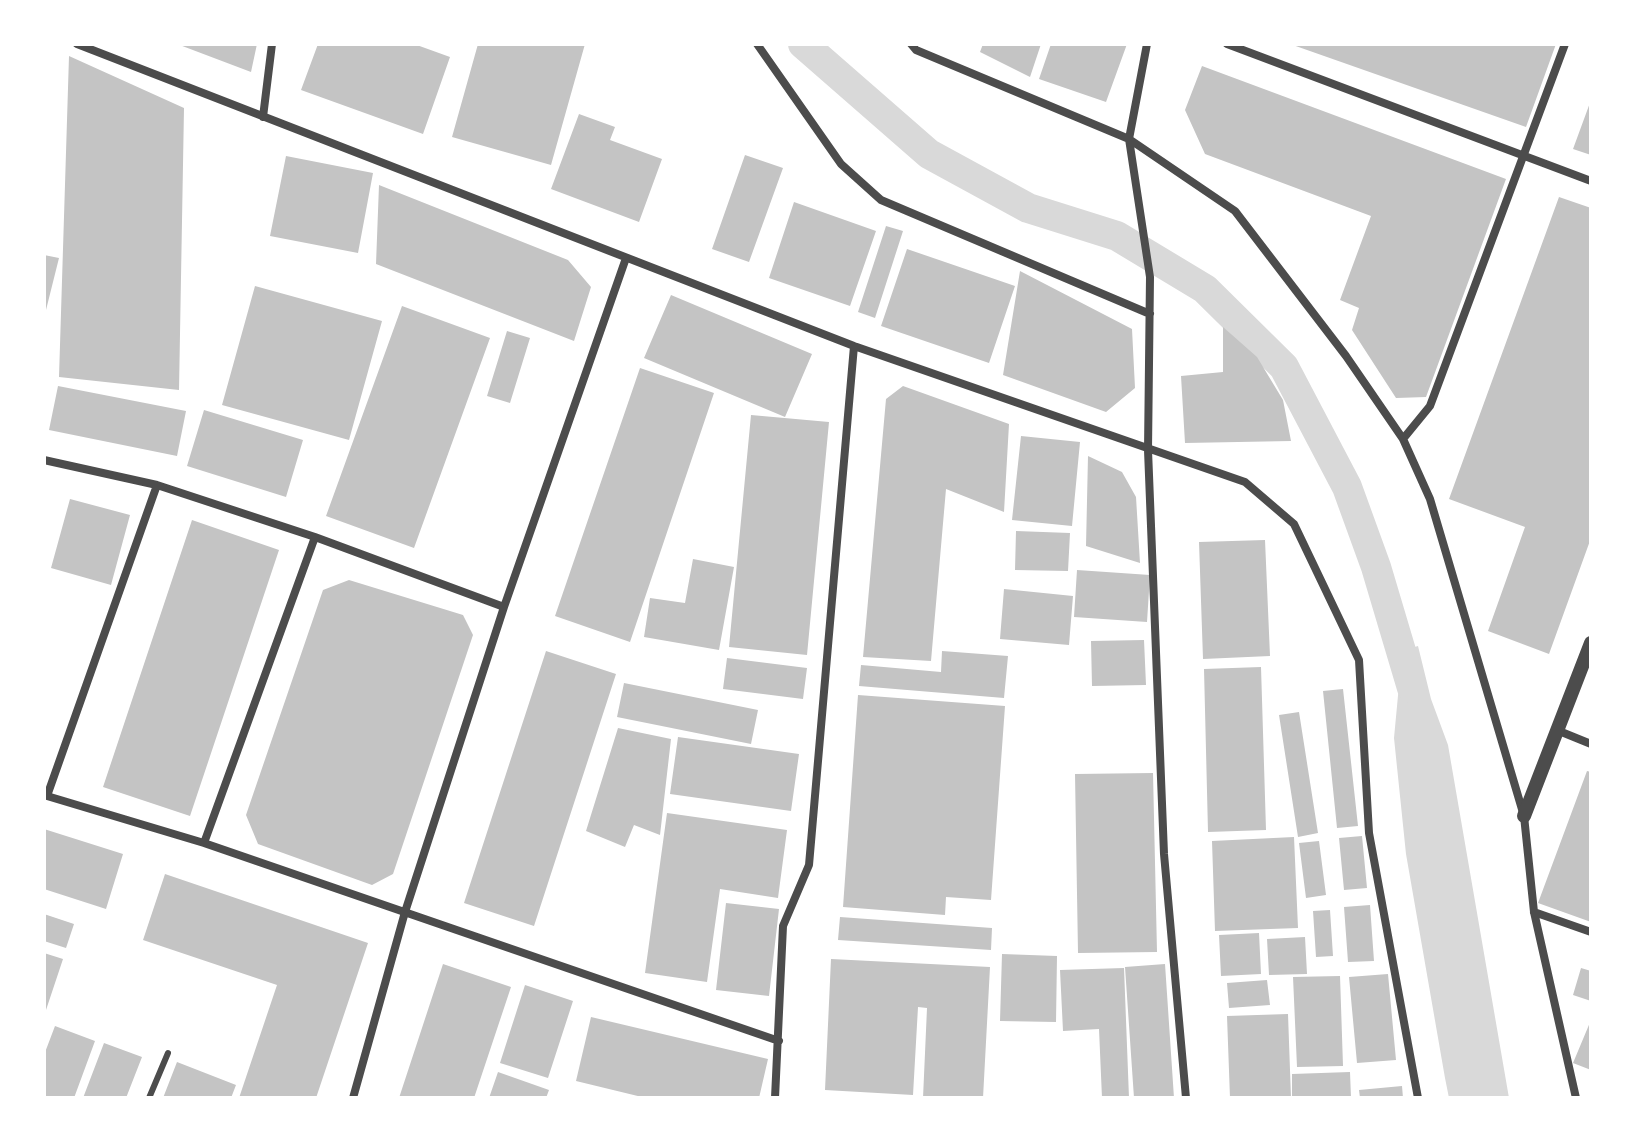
<!DOCTYPE html>
<html>
<head>
<meta charset="utf-8">
<style>
	body { margin:0 }
	#map { position:relative; width:1635px; height:1142px; overflow:hidden; background:#fff; font-family:Rubik,sans-serif }
	canvas { display:block }
	.frame { position:absolute; inset:0; border:46px solid #fff; pointer-events:none }
</style>
</head>
<body>
<div id="map">
<canvas width="1635" height="1142"></canvas>
<div class="frame"></div>
</div>
<script>
const context = document.querySelector('canvas').getContext('2d');
context.lineJoin = 'round';
function paint(path, color) { context.fillStyle = color; context.fill(path, 'evenodd'); }
const poly = rows => new Path2D(rows.map(r => 'M' + r).join(''));
function trace(path, color, width, dash) { context.strokeStyle = color; context.lineWidth = width; context.lineCap = dash ? 'butt' : 'round'; context.setLineDash(dash || []); context.stroke(path); }
const water = poly([
	[1418,646,1431,699,1448,745,1509,1098,1449,1098,1445,1078,1406,854,1394,738,1399,685,1391,654]
]);
const canal = poly([
	[803,44,929,154,1028,208,1117,236,1205,289,1284,367,1347,487,1376,567,1412,688]
]);
const building = poly([
	[177,44,257,44,251,72],
	[318,44,414,44,450,57,423,134,301,90],
	[478,44,585,44,551,165,452,137],
	[983,44,1041,44,1030,77,980,52],
	[1051,44,1127,44,1106,102,1039,79],
	[1290,44,1556,44,1526,127],
	[69,56,184,108,179,390,59,377],
	[1202,66,1506,179,1426,397,1396,398,1352,330,1359,308,1340,300,1371,216,1205,154,1185,110],
	[1591,100,1591,155,1573,149],
	[579,114,615,127,610,140,662,159,639,222,551,189],
	[745,155,783,168,749,262,712,249],
	[286,156,373,173,358,253,270,236],
	[379,185,568,260,591,287,574,341,376,264],
	[1559,197,1591,208,1591,538,1549,654,1488,631,1525,527,1449,499],
	[794,202,876,231,850,306,769,278],
	[886,226,903,231,875,318,858,312],
	[907,249,1015,286,989,363,881,326],
	[44,255,59,258,45,314,44,314],
	[1020,271,1132,329,1135,388,1106,412,1003,375],
	[255,286,382,321,349,440,222,405],
	[671,295,812,354,785,417,644,358],
	[402,306,490,338,414,548,326,516],
	[1223,327,1257,357,1283,400,1291,441,1185,443,1181,376,1223,372],
	[507,331,530,338,510,403,487,396],
	[640,368,714,393,630,642,555,616],
	[58,386,186,411,177,456,49,430],
	[903,386,1009,424,1004,512,946,489,931,661,863,657,886,399],
	[204,410,303,440,286,497,187,466],
	[751,415,829,422,807,655,729,647],
	[1021,436,1080,442,1072,526,1012,520],
	[1088,456,1122,472,1136,497,1140,563,1086,546],
	[70,499,130,515,111,585,51,568],
	[192,520,279,550,190,816,103,787],
	[1016,531,1070,533,1068,571,1015,570],
	[1265,540,1270,656,1203,659,1199,542],
	[693,559,734,567,719,650,644,637,650,598,685,603],
	[1077,570,1150,575,1147,622,1074,617],
	[349,580,463,615,473,635,393,874,372,885,258,844,246,815,323,590],
	[1004,589,1073,596,1069,645,1000,639],
	[1144,640,1146,685,1092,686,1091,641],
	[546,651,616,674,534,926,464,903],
	[942,651,1008,656,1004,698,859,686,861,665,941,672],
	[727,658,807,668,803,699,723,689],
	[1261,667,1266,830,1208,832,1204,669],
	[624,683,758,710,751,744,617,717],
	[1343,689,1358,826,1337,828,1323,691],
	[858,695,1005,706,991,900,946,897,945,915,843,907],
	[1299,712,1318,833,1298,837,1279,715],
	[618,728,671,739,660,835,634,825,625,847,586,831],
	[678,737,799,754,791,811,670,794],
	[1587,771,1591,772,1591,922,1538,903],
	[1153,773,1157,952,1078,953,1075,774],
	[667,813,787,830,778,898,720,889,707,982,645,973],
	[44,829,123,854,106,909,44,889],
	[1362,836,1367,888,1344,890,1339,838],
	[1294,837,1298,928,1215,931,1212,841],
	[1319,841,1326,895,1306,898,1299,843],
	[165,874,368,943,316,1098,239,1098,277,985,143,940],
	[726,903,779,909,769,996,716,990],
	[1370,905,1374,961,1348,962,1344,907],
	[1330,910,1333,956,1316,957,1313,911],
	[44,914,74,924,66,948,44,941],
	[840,917,992,928,991,950,838,940],
	[1259,933,1261,974,1221,976,1219,935],
	[1305,937,1307,974,1269,975,1267,939],
	[44,953,63,959,45,1013,44,1013],
	[1002,954,1057,956,1056,1022,1000,1021],
	[831,959,990,967,983,1098,923,1098,927,1008,918,1007,913,1095,825,1090],
	[443,964,511,987,474,1098,399,1098],
	[1165,964,1174,1098,1134,1098,1125,967],
	[1124,968,1129,1098,1102,1098,1099,1029,1063,1031,1060,970],
	[1581,968,1591,971,1591,1001,1573,995],
	[1388,974,1396,1060,1357,1063,1349,977],
	[1340,976,1343,1066,1297,1067,1293,977],
	[1267,980,1270,1005,1229,1008,1227,983],
	[525,985,573,1001,548,1078,500,1063],
	[1288,1014,1291,1098,1230,1098,1227,1016],
	[591,1017,768,1059,759,1098,646,1098,576,1081],
	[1591,1020,1591,1070,1573,1063],
	[55,1026,95,1041,74,1098,44,1098,44,1055],
	[104,1043,142,1057,126,1098,83,1098],
	[177,1062,236,1085,231,1098,163,1098],
	[498,1072,549,1090,546,1098,489,1098],
	[1350,1072,1351,1098,1292,1098,1292,1074],
	[1402,1086,1403,1098,1360,1098,1359,1090]
]);
const service = poly([
	[149,1098,168,1053]
]);
const minor = poly([
	[77,44,854,346,1245,482,1294,524,1359,660,1369,833,1418,1098],
	[757,44,841,164,881,200,1150,314],
	[911,44,916,50,1129,139,1235,211,1346,356,1403,439,1430,499,1524,816,1534,912,1576,1098],
	[1147,44,1129,139,1150,277,1148,450,1164,854,1186,1098],
	[1227,44,1591,181],
	[263,117,272,44],
	[1403,439,1430,406,1565,44],
	[44,460,157,485,315,537,504,607],
	[157,485,47,796,204,843,779,1041],
	[1559,731,1591,744],
	[204,843,315,537],
	[1534,912,1591,932],
	[353,1098,405,912,504,607,626,258],
	[775,1098,783,926,809,865,854,346]
]);
const tertiary = poly([
	[1524,816,1591,643]
]);
paint(water, '#d9d9d9');
trace(canal, '#d9d9d9', 30);
paint(building, '#c4c4c4');
trace(service, '#4c4c4c', 6);
trace(minor, '#4c4c4c', 8);
trace(tertiary, '#4c4c4c', 14);
</script>
</body>
</html>
